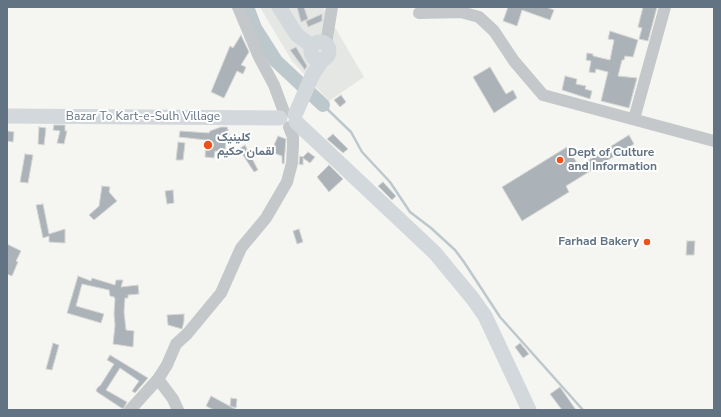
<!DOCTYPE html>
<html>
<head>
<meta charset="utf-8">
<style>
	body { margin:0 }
	#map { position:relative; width:721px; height:417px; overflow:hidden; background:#f5f5f1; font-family:"Nunito Sans",sans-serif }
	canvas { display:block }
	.frame { position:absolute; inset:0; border:8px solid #627484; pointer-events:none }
</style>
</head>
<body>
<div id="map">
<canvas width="721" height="417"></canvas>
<div class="frame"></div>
</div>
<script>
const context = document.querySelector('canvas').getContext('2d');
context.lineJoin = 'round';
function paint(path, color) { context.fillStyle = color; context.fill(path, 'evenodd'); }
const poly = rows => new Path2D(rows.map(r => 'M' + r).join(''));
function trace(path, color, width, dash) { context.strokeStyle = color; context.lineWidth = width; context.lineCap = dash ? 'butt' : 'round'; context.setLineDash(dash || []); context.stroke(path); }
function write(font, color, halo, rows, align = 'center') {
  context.font = font + ' "Nunito Sans",Vazirmatn,sans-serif'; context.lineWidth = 4; context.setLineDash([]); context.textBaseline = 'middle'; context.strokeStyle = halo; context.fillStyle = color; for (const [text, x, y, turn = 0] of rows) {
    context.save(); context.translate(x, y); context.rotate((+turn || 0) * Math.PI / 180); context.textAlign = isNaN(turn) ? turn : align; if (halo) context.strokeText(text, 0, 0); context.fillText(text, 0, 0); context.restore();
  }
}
const built = poly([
	[260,7,323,7,364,77,329,101,292,61]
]);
const stream = poly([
	[323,105,351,132,362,152,390,182,410,212,431,228,455,250,464,262,500,317,583,410]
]);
const river = poly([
	[247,7,255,28,276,61,323,105]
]);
const building = poly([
	[297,7,304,7,308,19,301,22,297,7],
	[508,7,546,7,554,10,550,20,522,10,517,26,503,21,508,7],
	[643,7,657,7,648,41,639,39,642,28,638,27,643,7],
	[322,14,322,21,308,27,306,21,322,14],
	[610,31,638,40,633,57,625,56,624,60,622,60,618,76,637,78,629,108,601,101,608,72,596,69,595,73,589,72,591,61,586,60,587,53,593,54,593,56,610,60,614,40,608,39,610,31],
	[241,35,249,52,241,65,246,67,243,74,237,71,224,98,211,92,230,46,233,48,241,35],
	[296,47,307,66,305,70,290,50,296,47],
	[490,67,506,94,513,90,517,98,494,113,473,77,490,67],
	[565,76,577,79,576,84,586,86,585,89,592,91,590,99,562,90,565,76],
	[341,95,346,102,340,107,334,100,341,95],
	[54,125,65,125,65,131,67,131,64,144,57,143,60,131,53,130,54,125],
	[39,127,46,128,44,145,38,144,39,127],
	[221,127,227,127,230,135,230,144,226,143,225,150,223,150,223,152,215,151,214,158,205,157,206,140,179,137,180,131,209,133,210,131,221,127],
	[7,131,14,132,13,142,7,141,7,131],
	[333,134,348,149,343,153,327,139,333,134],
	[629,135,634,144,566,186,569,192,522,221,502,187,567,147,579,166,629,135],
	[278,136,286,139,284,164,282,163,282,156,271,152,278,136],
	[178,142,185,143,183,160,176,160,178,142],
	[245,145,258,170,254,172,239,149,245,145],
	[308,152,315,157,310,163,303,158,303,165,299,164,300,156,303,157,308,152],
	[25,154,33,155,28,183,20,182,25,154],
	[329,165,343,179,329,192,317,177,329,165],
	[383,182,396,196,392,200,378,186,383,182],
	[102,186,110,187,109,192,117,201,94,220,89,215,99,206,102,186],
	[173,190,174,203,167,204,165,191,173,190],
	[43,204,49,234,65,229,65,243,49,242,49,236,43,238,36,205,43,204],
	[299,229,303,242,297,244,293,231,299,229],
	[687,241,695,241,694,255,686,255,687,241],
	[7,244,21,251,16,261,18,262,12,276,7,274,7,244],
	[78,276,91,281,92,278,115,285,116,280,123,280,121,287,138,285,139,294,128,295,128,298,125,298,124,312,126,330,134,331,133,347,113,344,115,325,114,314,115,299,114,297,110,296,109,290,82,284,76,306,104,314,101,323,67,313,78,276],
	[184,314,184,321,182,329,168,325,167,315,184,314],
	[53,343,59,345,52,370,46,369,53,343],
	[520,343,529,354,523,358,515,347,520,343],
	[110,355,148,378,135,393,132,391,139,381,120,368,106,390,127,402,123,409,97,392,96,390,99,386,100,386,114,364,107,360,110,355],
	[560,387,576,410,562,410,550,394,560,387],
	[211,396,237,410,214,410,206,406,211,396],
	[231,398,237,399,236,408,230,406,231,398]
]);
const minor = poly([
	[238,7,259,57,274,85,284,112],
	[419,13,461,12,479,17,494,31,514,61,543,95,714,141],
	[326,44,332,7],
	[634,119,665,7],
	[158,379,173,399,178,410],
	[130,410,158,379,167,365,176,344,187,334,221,293,241,248,266,218,287,182,292,163,293,146,293,137,289,127]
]);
const major = poly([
	[279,7,297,35,312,46],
	'311 51a9 9 0 1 1 18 0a9 9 0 1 1-18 0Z',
	[295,115,312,76,322,60],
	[7,116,280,118],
	[296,122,435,253,473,299,485,316,529,410]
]);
const markers = [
	[208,145,5,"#ed5219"],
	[560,160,4,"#ed5219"],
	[647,242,4,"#ed5219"]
];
const streetNames = [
	["Bazar To Kart-e-Sulh Village",143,117]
];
const poiNames = [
	["کلینیک",217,138],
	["لقمان حکیم",217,152],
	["Dept of Culture",568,153],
	["and Information",568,167],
	["Farhad Bakery",639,242,"right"]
];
paint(built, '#e5e7e4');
trace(stream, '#bdc8cd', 2.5);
trace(river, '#bdc8cd', 14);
paint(building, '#abb3b8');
trace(building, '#d6d6d4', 1);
trace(minor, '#c4c8cb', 12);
trace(major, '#d3d8dc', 15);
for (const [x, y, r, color] of markers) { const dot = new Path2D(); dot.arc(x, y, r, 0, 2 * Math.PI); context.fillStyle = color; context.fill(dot); trace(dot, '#fff', 1.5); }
write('12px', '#627484', '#fff', streetNames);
write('bold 12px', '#627484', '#fff', poiNames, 'left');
</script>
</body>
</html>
